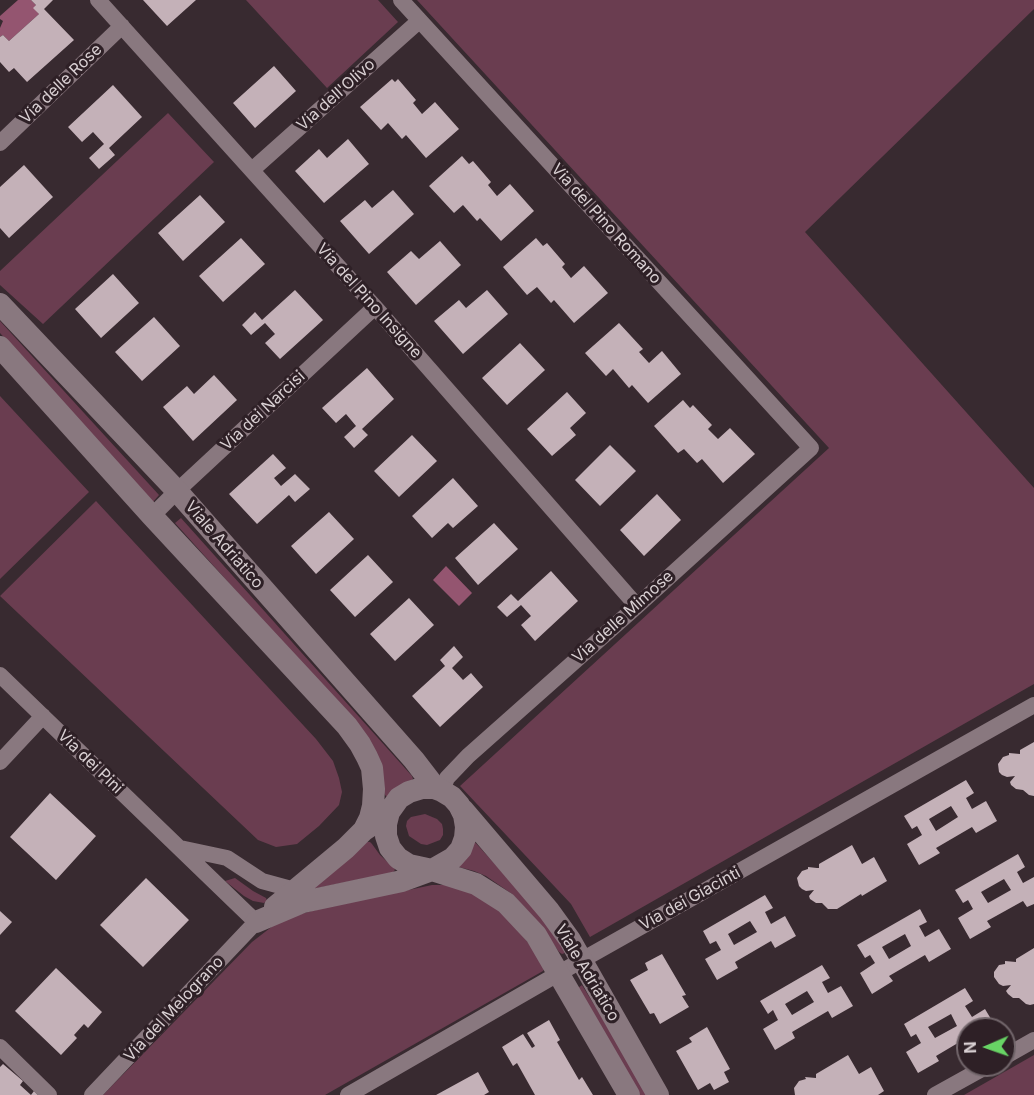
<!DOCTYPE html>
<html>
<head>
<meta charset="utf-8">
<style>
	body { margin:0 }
	#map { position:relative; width:1034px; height:1095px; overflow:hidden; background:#382a30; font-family:Inter,sans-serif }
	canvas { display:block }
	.north { position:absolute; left:956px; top:1017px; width:60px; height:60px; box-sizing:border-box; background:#2e2026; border:2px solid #72666b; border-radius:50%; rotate:268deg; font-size:16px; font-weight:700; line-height:24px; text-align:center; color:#d9d0d3 }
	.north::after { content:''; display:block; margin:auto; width:21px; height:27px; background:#68d465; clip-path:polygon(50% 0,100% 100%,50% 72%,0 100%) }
</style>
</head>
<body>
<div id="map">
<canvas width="1034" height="1095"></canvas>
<div class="north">N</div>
</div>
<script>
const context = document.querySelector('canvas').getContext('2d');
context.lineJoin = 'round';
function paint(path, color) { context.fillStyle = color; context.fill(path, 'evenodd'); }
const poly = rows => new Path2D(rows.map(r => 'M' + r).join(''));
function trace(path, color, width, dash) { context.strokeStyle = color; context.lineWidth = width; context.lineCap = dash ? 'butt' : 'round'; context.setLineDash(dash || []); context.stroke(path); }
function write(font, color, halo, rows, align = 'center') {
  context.font = font + ' Inter,sans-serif'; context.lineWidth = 6; context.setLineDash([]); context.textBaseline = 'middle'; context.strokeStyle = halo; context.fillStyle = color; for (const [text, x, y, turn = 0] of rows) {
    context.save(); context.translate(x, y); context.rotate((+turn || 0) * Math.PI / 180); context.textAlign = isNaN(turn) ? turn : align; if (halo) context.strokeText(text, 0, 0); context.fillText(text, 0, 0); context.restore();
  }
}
const green = poly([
	[246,0,378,0,398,22,327,88],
	[417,0,1034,0,1034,9,805,232,1034,488,1034,684,590,937,571,904,460,786,829,448],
	[168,113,214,162,43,324,0,285,0,271],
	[0,321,159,495,153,502,0,333],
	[0,396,89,492,0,579],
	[96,501,316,739,333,761,339,778,342,792,339,805,319,826,297,844,276,847,258,840,0,596],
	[181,518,412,776,413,779,392,797,388,798,385,795,356,724,175,523],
	[425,814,437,819,442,824,443,829,443,835,440,840,427,845,421,844,409,836,406,826,407,821,411,817],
	[473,840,551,926,565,953,562,954,559,952,536,920,512,894,486,876,474,871,455,866],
	[367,842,370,842,372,844,380,855,394,868,395,870,392,873,312,889],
	[235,878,253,891,266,898,267,901,264,903,253,901,244,896,225,881],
	[432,885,455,885,502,909,546,966,543,971,325,1095,103,1095,252,942,274,925,294,916,319,909],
	[582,985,629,1062,648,1095,640,1095,578,988],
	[1034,1055,1034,1095,964,1095]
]);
const water = poly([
	[18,0,31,0,36,5,34,8,39,14,9,41,3,35,0,37,0,28,3,21,0,19,0,16],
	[446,566,472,593,459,606,433,580]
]);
const building = poly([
	[31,0,53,0,44,9,74,40,27,82,14,68,9,72,0,62,0,37,3,35,9,41,39,14,33,8,36,5],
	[143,0,196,0,167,26],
	[274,66,296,91,255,128,233,103],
	[392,79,395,82,398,79,416,100,413,103,422,114,435,102,459,129,426,158,406,135,402,139,388,123,381,130,360,107],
	[113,85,142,117,109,148,115,155,99,169,89,158,104,144,93,132,82,142,68,127],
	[348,139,369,164,324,203,295,171,319,149,327,158],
	[462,156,469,164,473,161,491,182,488,185,497,196,510,184,534,211,501,241,480,218,477,221,463,205,454,213,429,186],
	[24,165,53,197,9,238,0,228,0,187],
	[393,190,414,214,369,254,340,221,365,200,372,208],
	[200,195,225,222,183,261,158,233],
	[241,238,265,264,223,302,199,276],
	[536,238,543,246,547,243,565,264,562,267,571,278,584,266,608,293,574,323,554,300,551,303,537,287,527,295,503,267],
	[440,241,461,265,416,305,387,272,411,251,419,259],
	[113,274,139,303,101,338,75,309],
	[295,290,323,320,280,359,265,343,275,334,265,323,251,335,242,325,255,312,262,320],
	[487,290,508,314,463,354,434,321,459,300,466,308],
	[154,317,180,346,142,381,115,352],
	[619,323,643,349,639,352,649,363,662,351,681,374,648,403,632,385,629,388,613,369,606,376,585,353],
	[520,343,545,370,507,405,482,378],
	[367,368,394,399,362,429,368,435,354,448,344,437,356,426,346,414,336,423,322,408],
	[214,375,237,400,193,441,163,407,187,386,194,394],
	[567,392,586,413,570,428,576,435,552,456,527,429],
	[683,400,690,408,693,405,712,425,708,429,718,439,730,428,755,454,723,483,702,459,697,463,684,449,678,453,654,426],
	[412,435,437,461,399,497,374,471],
	[610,445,636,471,600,506,575,480],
	[273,454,286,468,274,478,281,486,295,474,310,489,295,502,289,495,257,524,229,494],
	[453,478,478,506,453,528,448,523,432,538,412,516],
	[657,494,681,520,644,556,620,530],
	[329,512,354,539,316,574,291,546],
	[494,523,518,549,478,585,455,558],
	[368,555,393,582,355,617,330,590],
	[551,571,578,601,535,641,521,625,531,616,521,605,507,617,497,607,511,594,518,601],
	[409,598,434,625,395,661,370,634],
	[454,646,463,657,452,668,463,680,471,673,483,687,440,727,412,696,445,666,440,660],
	[1034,742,1034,796,1029,795,1023,790,1016,789,1011,785,1010,782,1015,776,1007,777,1002,775,999,772,998,764,1003,757,1009,755,1009,753,1020,754,1020,750],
	[966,780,974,793,966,798,972,809,986,801,997,821,976,833,972,827,936,848,940,853,919,865,907,844,922,835,917,826,912,829,904,816],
	[951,806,958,817,936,831,929,819],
	[50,793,96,836,56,880,10,837],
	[852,845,862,864,874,857,887,881,862,896,861,894,837,909,828,909,822,903,816,903,810,899,809,896,814,890,806,891,802,889,799,886,797,878,802,871,808,869,808,867,817,868,819,868,819,864],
	[1018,854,1025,867,1017,872,1023,883,1034,877,1034,904,1027,907,1023,901,987,921,991,927,970,939,958,918,973,909,968,900,963,903,955,890],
	[1004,879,1011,890,988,903,981,892],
	[146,878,189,920,143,967,100,925],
	[765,895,773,908,765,912,771,924,785,916,796,936,775,948,771,941,735,962,738,968,717,980,705,959,721,950,716,941,710,944,703,931],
	[750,921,757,932,734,945,728,934],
	[920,909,927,922,919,926,925,937,939,929,951,949,929,962,925,955,889,976,893,981,872,994,860,973,875,963,870,955,865,958,857,945],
	[905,934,911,946,889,959,882,947],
	[0,911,12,922,0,935],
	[1034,948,1034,1004,1030,1005,1026,1004,1019,998,1013,998,1008,994,1006,991,1011,985,1003,986,999,984,994,977,994,972,999,965,1005,964,1005,961,1016,962,1016,959],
	[662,954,686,995,682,996,689,1007,660,1024,654,1013,650,1014,630,980,648,970,645,963],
	[822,965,830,978,822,982,828,993,841,986,853,1006,832,1018,828,1011,792,1032,795,1038,775,1050,763,1029,778,1020,773,1010,768,1014,760,1001],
	[807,991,814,1002,792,1015,785,1004],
	[56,968,102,1012,88,1028,84,1024,74,1035,77,1038,61,1055,15,1011],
	[965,988,973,1001,965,1006,972,1017,985,1009,997,1029,968,1029,968,1037,936,1056,939,1061,918,1073,906,1052,921,1043,916,1034,911,1037,904,1024],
	[951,1014,957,1026,935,1038,928,1027],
	[549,1020,560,1040,557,1042,579,1080,582,1077,593,1095,535,1095,517,1063,513,1066,502,1047,523,1034,532,1048,535,1046,527,1033],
	[707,1027,730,1069,724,1072,729,1082,714,1090,710,1083,698,1090,676,1051,692,1042,689,1038],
	[848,1055,859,1074,871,1067,884,1091,878,1095,795,1095,794,1088,799,1081,806,1079,805,1077,816,1078,816,1074],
	[3,1064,23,1081,20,1085,31,1095,34,1091,38,1095,0,1095,0,1067],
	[478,1072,489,1092,484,1095,436,1095]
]);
const street = poly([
	[98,0,375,307,637,606],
	[401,0,811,448,637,606,468,756,447,778,442,791],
	[0,143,122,26],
	[252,170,419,21],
	[152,516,177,491,375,307],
	[0,675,256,922,92,1095],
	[0,762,43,716],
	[180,848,227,858,262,881,295,890],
	[0,1047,49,1095],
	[1004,1057,1034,1040],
	[348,1095,582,960,1034,705],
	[935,1095,989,1065]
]);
const secondary = poly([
	[0,304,177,491,414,760,434,786,442,791],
	[0,347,152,516,347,726,360,744,367,757,372,768,374,789,373,806,370,818,364,830],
	[463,810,549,911,570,940,658,1095],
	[275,907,346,848,364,830,376,822],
	[256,922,303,902,402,881,432,870,453,858,461,849,465,838,466,827,464,815,459,805,452,797,442,791,434,788,422,788,409,792,399,798,389,812,386,824,386,836,390,848,398,858,409,865,432,870,476,884,506,903,536,935,629,1095]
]);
const streetNames = [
	["Via delle Rose",61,84,-44],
	["Via dell'Olivo",336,95,-42],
	["Via del Pino Romano",606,224,48],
	["Via del Pino Insigne",369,301,48],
	["Via dei Narcisi",263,411,-43],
	["Viale Adriatico",224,545,49],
	["Via delle Mimose",623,617,-42],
	["Via dei Pini",90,762,44],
	["Via dei Giacinti",690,899,-29],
	["Viale Adriatico",587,973,59],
	["Via del Melograno",174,1009,-47]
];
paint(green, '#6a3d50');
paint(water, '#945570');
paint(building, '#c4b1b8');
trace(street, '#89787f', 16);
trace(secondary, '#89787f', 22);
write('16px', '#d9d0d3', '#2e2026', streetNames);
</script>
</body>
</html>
